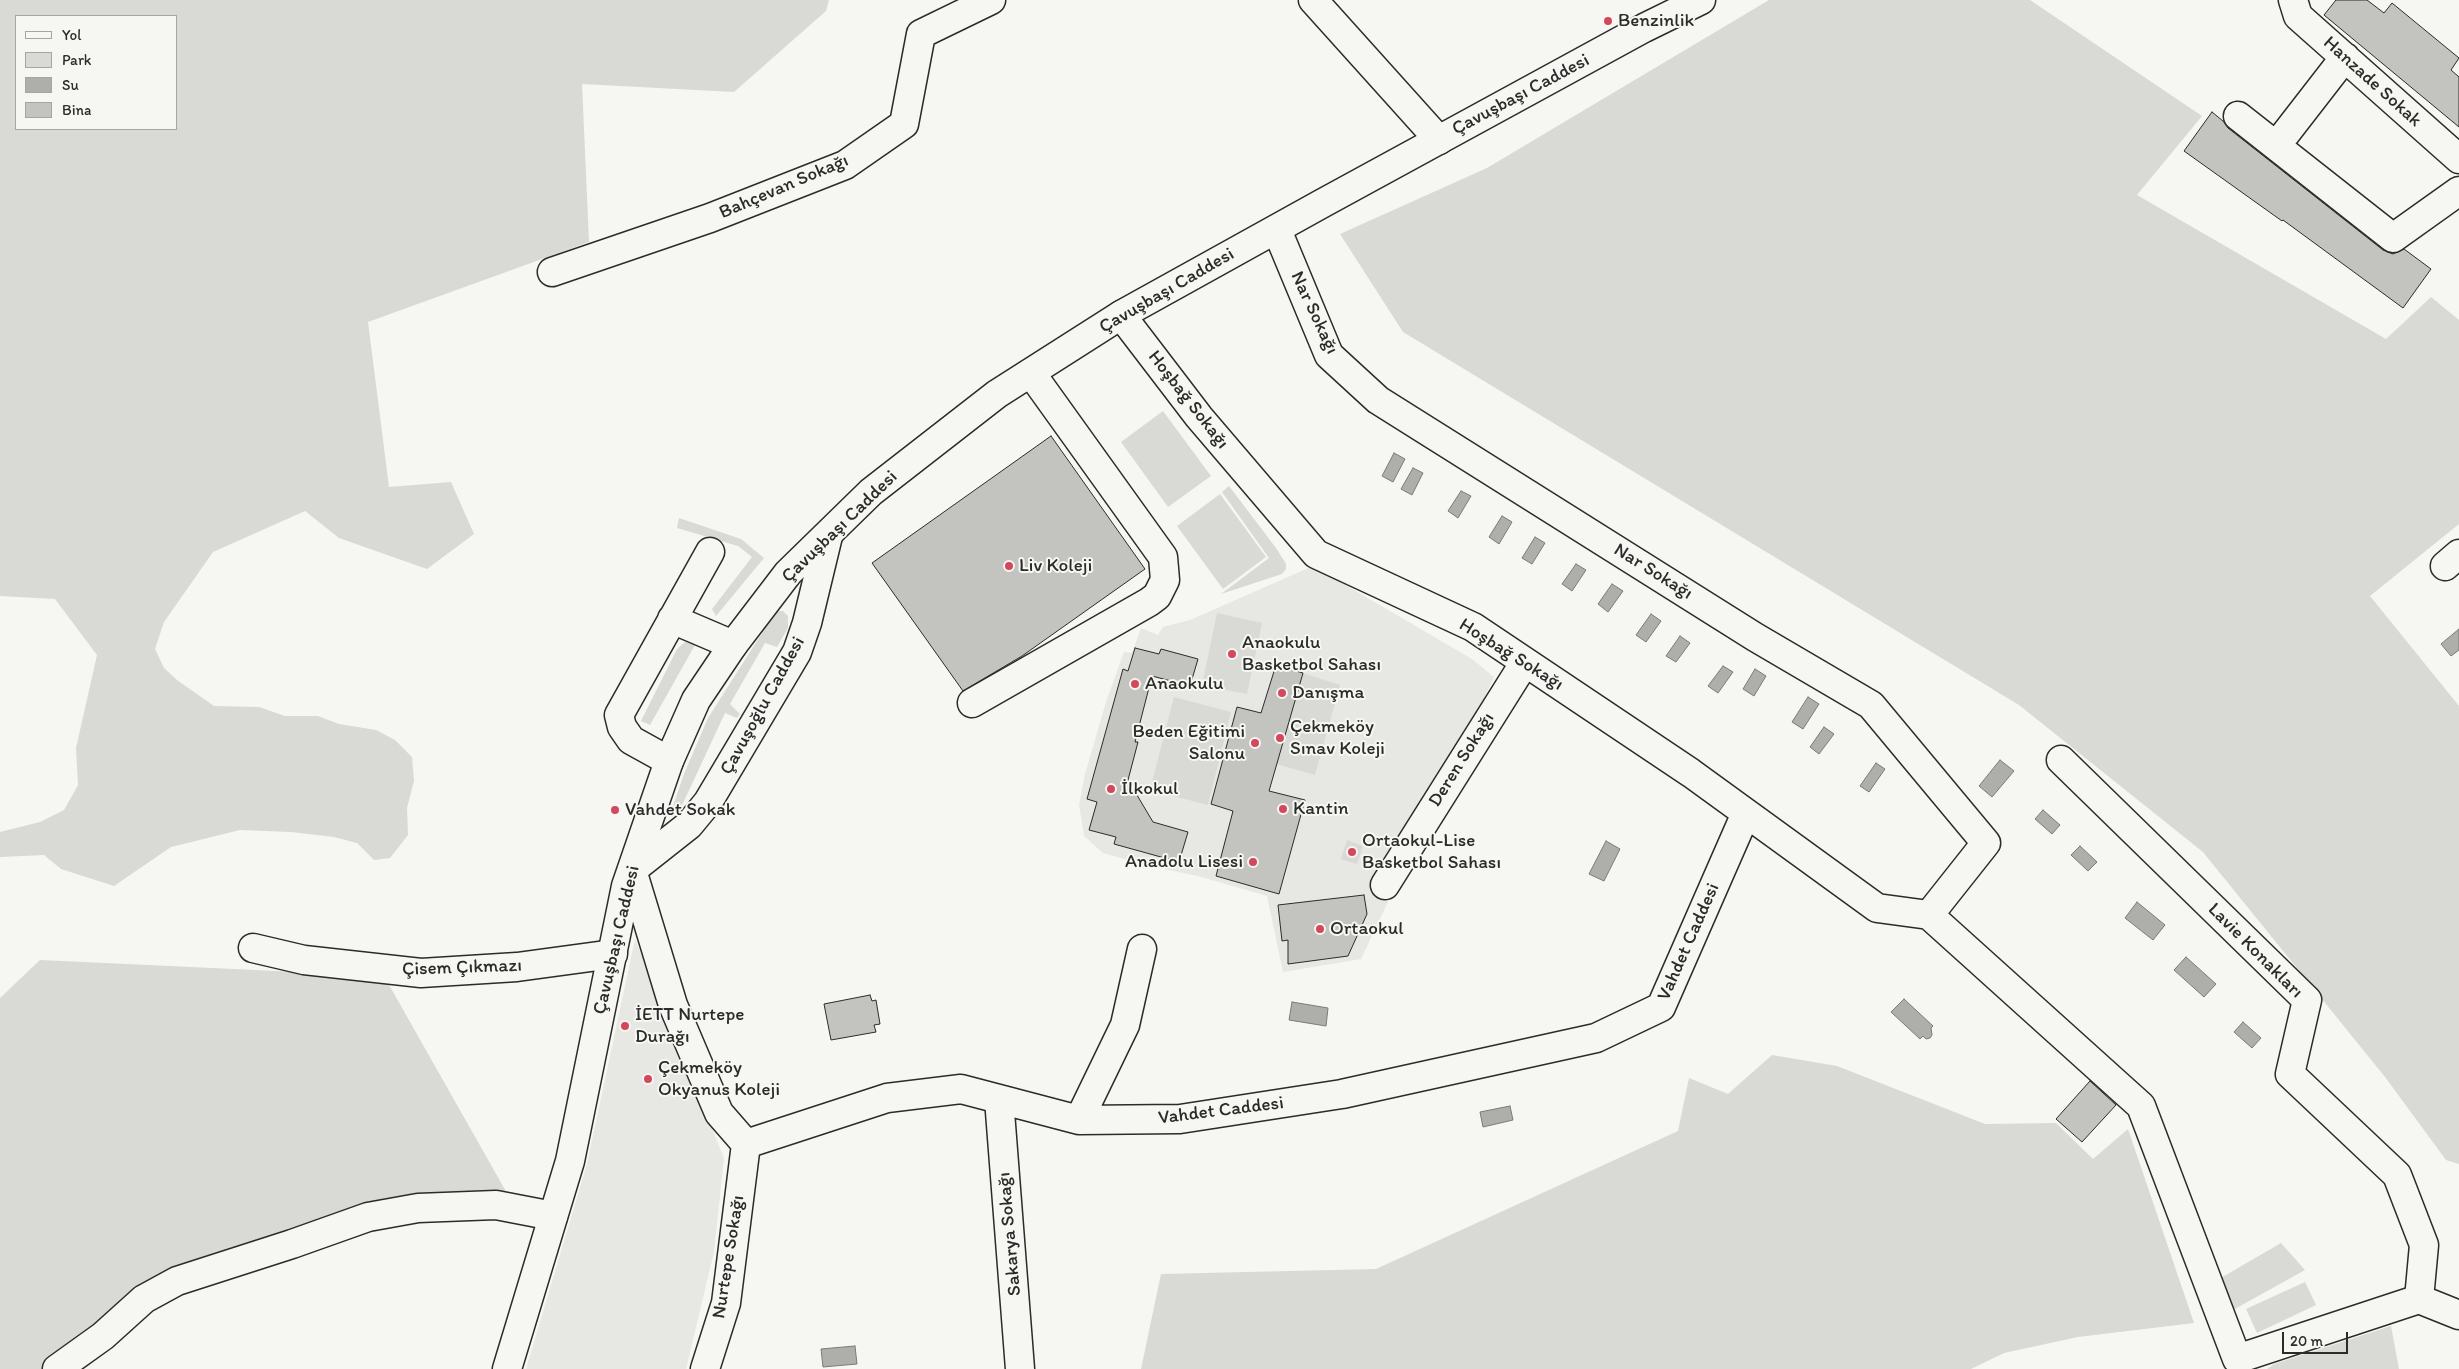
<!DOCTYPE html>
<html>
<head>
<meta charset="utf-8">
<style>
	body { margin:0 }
	#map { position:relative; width:2459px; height:1369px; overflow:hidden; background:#f6f6f2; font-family:Itim,sans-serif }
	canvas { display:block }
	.legend { position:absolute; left:15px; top:15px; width:162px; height:115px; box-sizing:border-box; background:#f6f6f2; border:1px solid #a5a5a2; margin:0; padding:6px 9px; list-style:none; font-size:15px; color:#2b2b2b }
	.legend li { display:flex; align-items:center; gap:10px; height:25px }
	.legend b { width:25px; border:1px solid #a5a5a2 }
	.scale { position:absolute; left:2282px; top:1332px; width:66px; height:22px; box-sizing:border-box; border:2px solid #2b2b2b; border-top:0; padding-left:6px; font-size:15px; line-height:18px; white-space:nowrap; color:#2b2b2b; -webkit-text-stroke:4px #f6f6f2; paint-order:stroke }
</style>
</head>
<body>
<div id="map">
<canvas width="2459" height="1369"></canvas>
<ul class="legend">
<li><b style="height:6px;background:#f6f6f2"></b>Yol</li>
<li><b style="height:14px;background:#d9d9d5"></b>Park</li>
<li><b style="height:14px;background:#aeaeab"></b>Su</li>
<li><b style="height:14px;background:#c3c3c0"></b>Bina</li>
</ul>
<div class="scale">20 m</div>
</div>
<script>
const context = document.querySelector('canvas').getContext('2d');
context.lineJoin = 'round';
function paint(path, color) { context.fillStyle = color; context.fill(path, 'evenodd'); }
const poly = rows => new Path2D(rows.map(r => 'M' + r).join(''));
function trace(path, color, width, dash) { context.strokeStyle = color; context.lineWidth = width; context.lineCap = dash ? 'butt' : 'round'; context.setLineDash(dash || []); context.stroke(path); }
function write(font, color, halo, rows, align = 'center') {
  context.font = font + ' Itim,sans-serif'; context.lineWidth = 4; context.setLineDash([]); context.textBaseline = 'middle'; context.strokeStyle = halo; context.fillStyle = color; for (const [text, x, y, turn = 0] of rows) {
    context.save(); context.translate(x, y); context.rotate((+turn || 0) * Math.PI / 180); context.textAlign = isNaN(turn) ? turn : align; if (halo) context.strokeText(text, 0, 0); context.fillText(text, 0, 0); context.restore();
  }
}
const built = poly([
	[1313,566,1472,659,1494,677,1361,959,1283,972,1267,896,1198,876,1153,867,1103,853,1084,836,1079,805,1085,774,1106,702,1124,652,1132,653,1141,628,1158,635,1163,627,1190,620],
	[635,939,724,1158,714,1252,686,1369,526,1369,587,1164]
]);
const green = poly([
	[0,0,829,0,826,11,734,92,582,84,589,242,368,322,389,487,451,482,474,534,427,569,339,538,305,511,213,552,164,622,155,649,164,668,177,680,214,706,259,707,285,716,318,716,339,724,376,730,395,740,412,757,414,781,407,808,408,835,390,858,374,860,357,843,334,837,291,832,240,830,171,847,114,886,61,869,44,855,0,857,0,832,40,822,64,810,78,785,76,748,97,655,55,599,0,596],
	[16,16,176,16,176,129,16,129],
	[1769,0,2030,0,2202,116,2137,195,2386,339,2431,297,2459,320,2459,524,2370,596,2459,706,2459,1164,2446,1160,2385,1077,2203,852,2019,705,1403,332,1340,234,1487,168],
	[1163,411,1211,476,1168,507,1121,442],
	[1229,486,1276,548,1286,564,1286,569,1282,574,1221,594,1269,558,1222,492],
	[1220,494,1266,557,1223,589,1177,526],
	[679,518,741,539,764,558,716,616,712,609,752,557,738,546,677,528],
	[778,611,783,611,788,616,788,628,777,647,765,643,730,704,740,714,737,718,725,713,678,814,672,809,684,774,708,718,774,614],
	[1217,613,1262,623,1247,694,1202,685],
	[685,642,695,645,650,725,641,721,677,649],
	[1303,673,1340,685,1315,775,1276,764],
	[1174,697,1231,712,1208,805,1150,790],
	[1347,840,1363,846,1357,864,1341,859],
	[40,960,384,976,521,1218,421,1218,259,1265,158,1305,72,1369,0,1369,0,998],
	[1772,1055,1837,1066,1985,1124,2056,1123,2093,1159,2128,1129,2194,1323,2078,1337,2004,1353,1971,1369,1141,1369,1161,1274,1376,1269,1678,1131,1689,1078,1728,1094],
	[2281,1243,2305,1270,2233,1310,2219,1279],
	[2305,1282,2316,1305,2257,1333,2246,1309],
	[2391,1326,2399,1369,2267,1369,2274,1364]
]);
const water = poly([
	[1394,453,1405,459,1393,482,1382,476,1394,453],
	[1413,468,1423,473,1412,495,1401,489,1413,468],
	[1461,491,1471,496,1458,518,1448,511,1461,491],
	[1502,516,1512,522,1499,544,1489,537,1502,516],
	[1535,537,1545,543,1532,564,1522,558,1535,537],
	[1576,564,1586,570,1572,591,1562,584,1576,564],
	[1612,584,1623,591,1608,612,1598,604,1612,584],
	[1651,614,1661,621,1646,642,1636,635,1651,614],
	[2459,629,2459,650,2451,656,2441,644,2459,629],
	[1680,636,1690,643,1676,662,1666,656,1680,636],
	[1723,666,1733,672,1718,693,1708,686,1723,666],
	[1755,669,1766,676,1754,696,1743,689,1755,669],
	[1808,697,1819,704,1803,729,1792,722,1808,697],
	[1824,727,1834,734,1819,754,1810,747,1824,727],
	[2000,760,2014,771,1992,797,1979,786,2000,760],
	[1876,763,1885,769,1869,792,1860,786,1876,763],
	[2043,810,2060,825,2052,834,2035,819,2043,810],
	[1606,841,1620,849,1604,881,1589,874,1606,841],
	[2080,846,2097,862,2088,871,2071,855,2080,846],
	[2137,902,2165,925,2153,940,2125,918,2137,902],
	[2186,957,2216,984,2204,997,2174,970,2186,957],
	[1904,999,1933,1026,1931,1028,1932,1035,1930,1038,1926,1039,1923,1036,1920,1039,1891,1012,1904,999],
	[1292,1002,1328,1008,1326,1026,1289,1020,1292,1002],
	[2243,1022,2261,1038,2252,1048,2234,1032,2243,1022],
	[1510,1106,1513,1120,1483,1127,1480,1112,1510,1106],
	[855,1346,857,1364,823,1367,821,1349,855,1346]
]);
const building = poly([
	[2336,0,2367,0,2384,13,2392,3,2459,58,2451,70,2459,77,2459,127,2324,15,2336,0],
	[2212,112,2223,121,2228,128,2383,250,2393,254,2404,249,2431,269,2403,308,2283,220,2282,221,2184,151,2212,112],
	[1051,436,1145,569,1022,656,963,691,872,563,1051,436],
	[1135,648,1159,654,1161,649,1198,659,1190,686,1152,676,1135,742,1138,742,1128,780,1153,822,1188,832,1179,862,1114,844,1116,837,1089,830,1097,802,1087,799,1123,669,1128,671,1135,648],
	[1276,665,1303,673,1269,791,1305,800,1279,894,1216,876,1233,811,1211,804,1237,707,1261,713,1276,665],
	[1364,895,1367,914,1348,956,1288,964,1288,940,1282,941,1278,905,1364,895],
	[870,995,872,1001,876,1000,880,1024,874,1025,876,1032,831,1040,824,1004,870,995],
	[2090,1081,2116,1105,2082,1142,2056,1119,2090,1081]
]);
const minor = poly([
	[1313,0,1439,140],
	[2293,0,2298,16,2459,159],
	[2238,116,2393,238,2459,191],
	[2276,146,2345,57],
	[1277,230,1329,355,1378,400,1755,637,1871,705,1986,843,1929,915],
	[552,272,710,218,845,165,904,124,921,34,991,0],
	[1121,315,1199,417,1316,554,1473,627,1691,773,1877,908,1929,915],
	[828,536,807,623,797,652,708,802,689,825,632,870,673,1005,719,1113,746,1144,887,1098,961,1089,1079,1120,1180,1119,1342,1094,1596,1038,1661,1007,1746,813],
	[2445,566,2459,554],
	[672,619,733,645],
	[972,703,1149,602,1157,596,1165,580,1163,557,1031,373],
	[669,761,631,740,622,727,619,715,710,552],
	[1385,885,1525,662],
	[1929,915,2141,1106,2237,1359,2419,1299,2424,1245,2397,1175,2290,1074,2307,1000,2061,760],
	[253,948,304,960,421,973,517,967,613,954],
	[999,1099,1020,1369],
	[1079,1120,1125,1025,1142,949],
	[2419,1299,2459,1315],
	[57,1369,103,1336,144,1299,177,1281,292,1244,368,1217,418,1208,496,1205,553,1216],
	[705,1369,726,1303,746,1144]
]);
const major = poly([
	[507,1369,570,1161,626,886,669,761,696,700,733,645,788,573,871,492,997,394,1121,315,1323,203,1644,28,1701,0]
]);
const markers = [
	[1608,21,5,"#d1495b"],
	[1009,566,5,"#d1495b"],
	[1232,654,5,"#d1495b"],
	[1135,684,5,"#d1495b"],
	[1282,693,5,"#d1495b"],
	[1280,738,5,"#d1495b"],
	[1255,743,5,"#d1495b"],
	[1111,789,5,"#d1495b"],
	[1283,809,5,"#d1495b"],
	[615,810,5,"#d1495b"],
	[1352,852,5,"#d1495b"],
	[1253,862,5,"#d1495b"],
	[1320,929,5,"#d1495b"],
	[625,1026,5,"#d1495b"],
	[648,1079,5,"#d1495b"]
];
const poiNames = [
	["Benzinlik",1618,21],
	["Liv Koleji",1019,566],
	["Anaokulu",1242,643],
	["Basketbol Sahası",1242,665],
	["Anaokulu",1145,684],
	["Danışma",1292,693],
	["Çekmeköy",1290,727],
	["Sınav Koleji",1290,749],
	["Beden Eğitimi",1245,732,"right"],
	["Salonu",1245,754,"right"],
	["İlkokul",1121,789],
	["Kantin",1293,809],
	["Vahdet Sokak",625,810],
	["Ortaokul-Lise",1362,841],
	["Basketbol Sahası",1362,863],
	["Anadolu Lisesi",1243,862,"right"],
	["Ortaokul",1330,929],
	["İETT Nurtepe",635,1015],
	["Durağı",635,1037],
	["Çekmeköy",658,1068],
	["Okyanus Koleji",658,1090]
];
const streetNames = [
	["Hanzade Sokak",2372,82,42],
	["Çavuşbaşı Caddesi",1521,95,-28],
	["Bahçevan Sokağı",784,187,-23],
	["Çavuşbaşı Caddesi",1167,291,-30],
	["Nar Sokağı",1314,313,65],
	["Hoşbağ Sokağı",1188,400,52],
	["Çavuşbaşı Caddesi",840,527,-44],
	["Nar Sokağı",1653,572,32],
	["Hoşbağ Sokağı",1511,655,32],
	["Çavuşoğlu Caddesi",763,706,-61],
	["Deren Sokağı",1462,760,-58],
	["Çavuşbaşı Caddesi",617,940,-77],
	["Vahdet Caddesi",1689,942,-66],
	["Lavie Konakları",2255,951,45],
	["Çisem Çıkmazı",462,968,-2],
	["Vahdet Caddesi",1221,1111,-7],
	["Sakarya Sokağı",1010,1234,-95],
	["Nurtepe Sokağı",729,1257,-81]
];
paint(built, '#e7e7e3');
paint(green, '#d9d9d5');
paint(water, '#aeaeab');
trace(water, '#7a7a78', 1);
paint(building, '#c3c3c0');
trace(building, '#2b2b2b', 1);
trace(minor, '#2b2b2b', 31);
trace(major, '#2b2b2b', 31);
trace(minor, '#f6f6f2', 28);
trace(major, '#f6f6f2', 28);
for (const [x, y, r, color] of markers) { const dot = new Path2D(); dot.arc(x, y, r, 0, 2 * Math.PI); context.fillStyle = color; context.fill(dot); trace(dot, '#f6f6f2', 2); }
write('19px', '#2b2b2b', '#f6f6f2', poiNames, 'left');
write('19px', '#2b2b2b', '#f6f6f2', streetNames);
</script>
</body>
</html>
